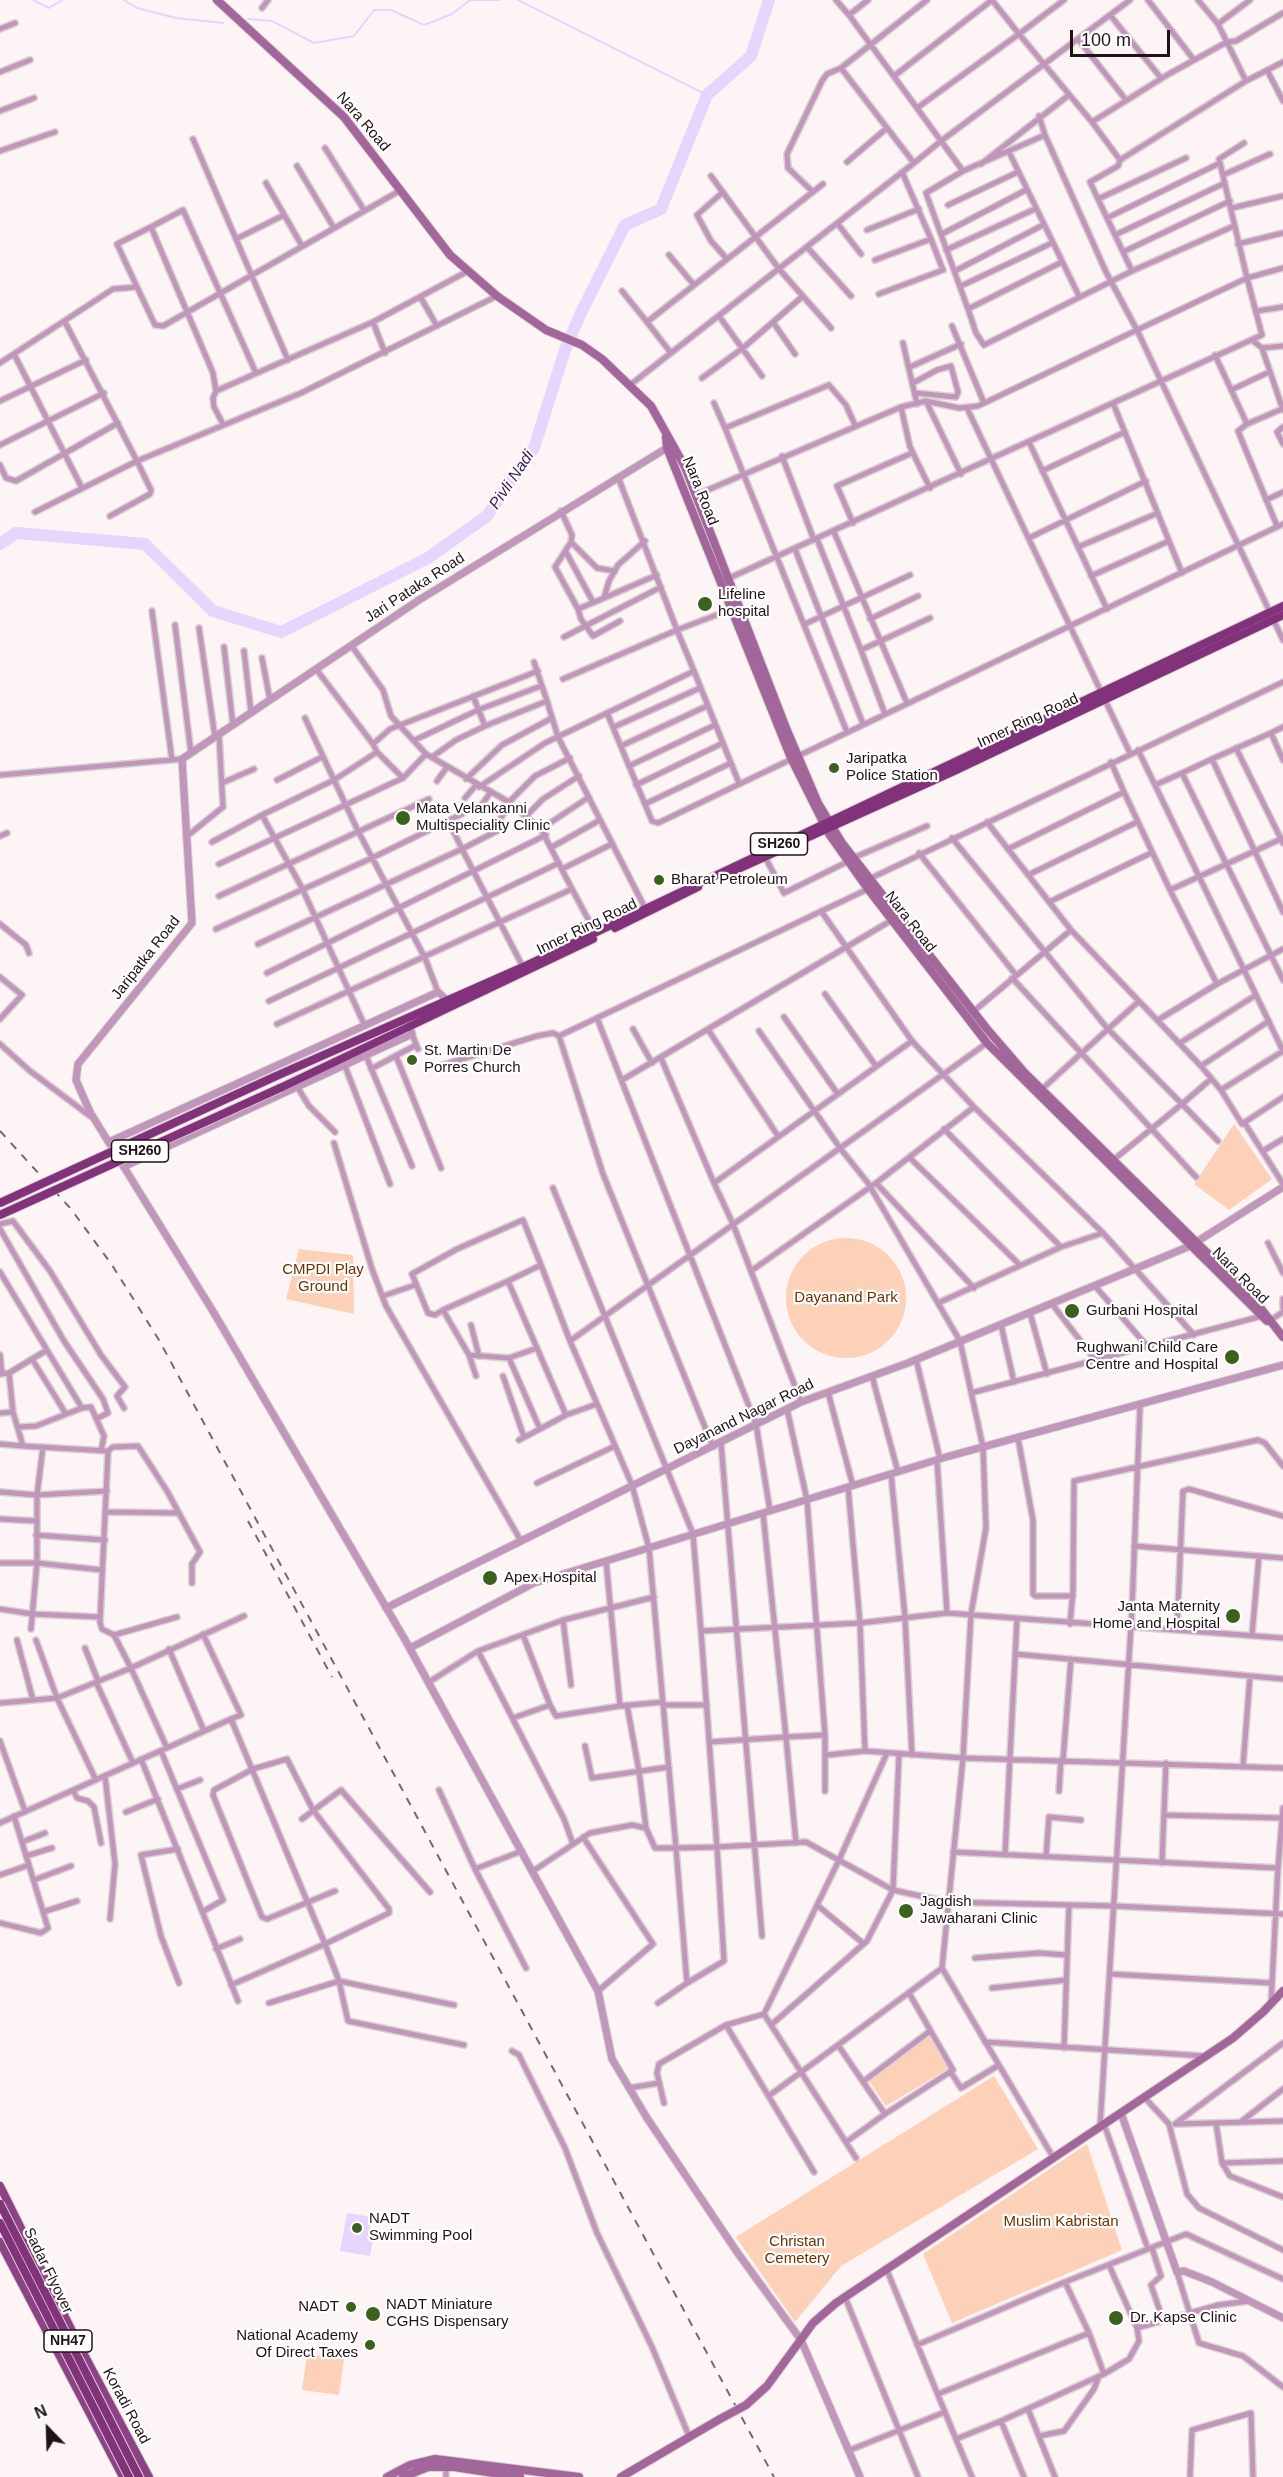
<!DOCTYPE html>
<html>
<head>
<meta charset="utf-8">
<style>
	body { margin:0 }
	#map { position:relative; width:1283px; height:2477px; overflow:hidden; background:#fdf4f6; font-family:Helvetica,sans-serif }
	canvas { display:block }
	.north { position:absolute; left:18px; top:2399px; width:60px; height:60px; -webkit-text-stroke:4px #fff; paint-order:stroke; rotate:337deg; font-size:16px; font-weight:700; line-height:24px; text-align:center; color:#201216 }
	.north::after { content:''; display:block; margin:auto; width:21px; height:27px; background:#201216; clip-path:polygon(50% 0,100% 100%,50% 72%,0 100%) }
	.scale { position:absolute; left:1070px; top:30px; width:100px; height:27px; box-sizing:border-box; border:3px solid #201216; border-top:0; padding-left:8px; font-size:18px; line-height:21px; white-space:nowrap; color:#201216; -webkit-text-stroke:4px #fff; paint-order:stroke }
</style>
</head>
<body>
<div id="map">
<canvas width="1283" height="2477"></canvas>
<div class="north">N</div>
<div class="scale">100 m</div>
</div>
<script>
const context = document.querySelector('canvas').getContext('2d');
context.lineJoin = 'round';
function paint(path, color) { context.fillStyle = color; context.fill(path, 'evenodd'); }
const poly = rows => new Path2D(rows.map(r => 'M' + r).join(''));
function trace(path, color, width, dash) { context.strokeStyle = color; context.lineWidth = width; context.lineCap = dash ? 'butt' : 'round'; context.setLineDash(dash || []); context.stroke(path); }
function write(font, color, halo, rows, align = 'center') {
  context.font = font + ' Helvetica,sans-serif'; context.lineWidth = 4.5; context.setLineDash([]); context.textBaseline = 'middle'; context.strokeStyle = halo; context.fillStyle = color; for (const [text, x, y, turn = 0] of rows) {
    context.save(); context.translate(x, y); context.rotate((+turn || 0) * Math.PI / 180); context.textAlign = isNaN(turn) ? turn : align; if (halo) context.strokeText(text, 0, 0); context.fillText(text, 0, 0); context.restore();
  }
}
const green = poly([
	[1234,1124,1272,1179,1229,1210,1194,1184],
	'786 1298a60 60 0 1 1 120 0a60 60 0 1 1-120 0Z',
	[299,1249,353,1255,354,1314,286,1299],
	[929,2036,949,2068,886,2106,869,2081],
	[994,2076,1038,2149,841,2266,795,2322,736,2237],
	[1087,2144,1122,2250,952,2323,923,2254],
	[307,2354,344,2359,339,2395,302,2390]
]);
const water = poly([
	[347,2213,372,2217,368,2239,373,2240,370,2256,340,2251]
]);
const stream = poly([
	[33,0,49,8,62,0],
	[124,0,137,8,176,18,223,23],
	[518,0,707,95],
	[248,19,272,21,314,43,354,36,374,10,391,10,424,25,452,14,470,0,500,0]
]);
const river = poly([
	[0,544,16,533,145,544,213,611,281,632,428,558,487,516,534,448,565,350,580,315,625,225,661,209,707,95,751,56,769,0]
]);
const minor = poly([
	[836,0,849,15],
	[868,0,849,15,941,141,1130,0],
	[927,0,841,68,914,163,941,141,963,171],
	[1064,0,1019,34,1092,122,1167,75,1227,42,1236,41,1283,13],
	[1148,0,1194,60],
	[1198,0,1218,24,1246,81,1283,62],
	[262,8,268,0],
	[1110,15,1161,78],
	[1218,24,1250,0],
	[0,29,15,23],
	[1078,39,1126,100],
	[1267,70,1283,101],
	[0,72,30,60],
	[894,76,992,0],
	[917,108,1019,34,992,0],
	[0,111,34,98],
	[1039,116,1045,135],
	[1092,122,1120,160,1246,81],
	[193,139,288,360],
	[1244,143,1219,159,1247,278,1283,268],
	[325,148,364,210],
	[0,151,55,132],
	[1009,152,1079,296],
	[1120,160,1118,166,1090,182,1132,271,1234,226],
	[847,162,887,128],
	[981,164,1069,95],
	[297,166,334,228],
	[1223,175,1270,154],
	[711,176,779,269,831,328],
	[266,183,302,246],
	[723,192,697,215,711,241,727,259],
	[813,192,788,168,787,154,822,81,827,74,841,68],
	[1098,199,1186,158],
	[948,205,1018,172],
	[1232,208,1283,196],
	[1107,218,1220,163],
	[837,223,861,254],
	[151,227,183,210,256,373],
	[867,230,919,209],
	[942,234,1026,190],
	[1115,235,1225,183],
	[236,239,284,215],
	[1238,244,1283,233],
	[807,247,851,296],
	[946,250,1035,209],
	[1123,252,1230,201],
	[669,255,694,285],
	[875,260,931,239,902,172],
	[955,271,1043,225],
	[961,286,1052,243],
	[137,287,117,244,151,227,213,373,216,391,213,398,214,407,223,424],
	[622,291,647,322],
	[879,294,943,270,931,239],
	[421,298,437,326],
	[968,309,976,333,984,345,1132,271],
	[1257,311,1283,307],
	[719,316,762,376],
	[65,322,137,461,301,393,497,296],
	[373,322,385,353],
	[773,322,795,354],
	[952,326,984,403],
	[1252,340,1262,348,1283,346],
	[903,343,917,404],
	[1262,348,1283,410],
	[671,353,647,322,823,184],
	[14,354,82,488],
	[1215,355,1247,424,1282,409],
	[0,363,113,289,137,287,155,325,163,326,401,190],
	[910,367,961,344],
	[702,378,743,348,803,296],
	[913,383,937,370,951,366,958,392,956,397,915,393],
	[630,385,914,163],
	[1231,390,1269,372],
	[216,391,373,322,468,271],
	[0,401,86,360],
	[926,401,961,474],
	[714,403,725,428],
	[1113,403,1182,573],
	[901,407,910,447,930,488],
	[967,408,1130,753],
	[1247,424,1238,431,1277,526],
	[1283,427,1277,432,1283,444],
	[1029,442,1107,609],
	[0,445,104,393],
	[782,456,814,540],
	[0,465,6,478,16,481,118,423],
	[1042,471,1125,432],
	[618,477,677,630,732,609],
	[696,495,901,407,926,401,959,408,978,406,1137,330,1283,640],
	[1266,500,1283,492],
	[561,511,572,535,571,542,555,567,578,609,604,598,609,581,618,565,645,541],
	[35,512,137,461,151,490,150,494,110,516],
	[853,523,837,486,912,453],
	[834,532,907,703],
	[1029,538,1146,481],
	[817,539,861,650],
	[571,542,597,568,615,571],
	[1078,547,1158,513],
	[795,549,863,724],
	[566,552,593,602],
	[1091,576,1169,541],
	[725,580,1262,335,1247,278,1137,330,1106,272,1045,135,963,171,926,193,968,309,1062,262],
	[604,598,657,575],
	[578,609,581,619,593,636,620,621],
	[152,611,172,760],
	[870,619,918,596],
	[805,624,910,575],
	[175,625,191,753],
	[199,628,215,737],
	[564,637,661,587],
	[351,645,383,690,391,716,426,754,507,801,541,829,572,889],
	[224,647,233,725],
	[244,651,251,712],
	[262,658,270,700],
	[534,662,547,701],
	[316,669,373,744],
	[563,679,677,630,694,671],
	[473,696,485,726],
	[885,714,861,650,930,618],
	[305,718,358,831,425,958,438,992],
	[614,727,700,688],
	[847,732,725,428,829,385,846,405,855,425],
	[1271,733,1283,727],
	[415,740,478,710,541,686],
	[621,746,707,706],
	[1236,748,1283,843],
	[1138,750,1155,785],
	[377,752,403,778],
	[432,757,456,740,485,726,547,701,558,737,645,908],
	[1212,759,1182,773,1283,980],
	[1283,760,1271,733,1212,759,1283,912],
	[1111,762,1124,792],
	[629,766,715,725],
	[1182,773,1155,785,1283,1051],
	[0,775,182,759],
	[466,779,502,745,552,718],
	[277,780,322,757],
	[437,781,447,767],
	[222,783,254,769],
	[739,783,694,671,607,713,652,821,658,823,1283,524],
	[636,785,723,743],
	[479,787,545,743,607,713],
	[465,798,476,785],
	[508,803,535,776,570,758],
	[645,804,731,763],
	[478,810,490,793],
	[526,816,543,799,579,776],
	[500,819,510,805],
	[449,822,462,849,497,831],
	[987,822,1071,930,1201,1066,1221,1090,1242,1124,1283,1097],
	[541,829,589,797],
	[0,836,7,833],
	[186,837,223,807,219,734],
	[952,838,1107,1028,1182,1104,1112,1161],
	[1283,838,1170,890,1217,984,1283,949],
	[212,842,262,815],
	[552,847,600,820],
	[1008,849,1124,792,1170,890],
	[919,853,1016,975],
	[765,857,784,893,849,861],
	[853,858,927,826],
	[219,864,403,778,426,754],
	[562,869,612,844],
	[1028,875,1137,822],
	[869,879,1283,682],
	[219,896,429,799],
	[1049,902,1151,853],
	[821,911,912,1041],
	[0,924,26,945,29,953],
	[216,929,372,858,462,814],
	[258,944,462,849,523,967],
	[267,973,546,835],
	[0,977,22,995,0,1019],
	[1012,978,1196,1177],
	[825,994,876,1066],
	[269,1001,559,863],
	[974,1011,1071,930],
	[784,1017,837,1093],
	[597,1018,756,1424,770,1511],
	[1158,1020,1217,984],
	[277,1024,572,889,595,932],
	[364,1024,302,888,262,815,334,780,377,752,373,744,390,729,538,671],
	[633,1029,652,1063],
	[709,1031,778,1136],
	[759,1031,840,1148,868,1183,960,1341,983,1447,986,1528,971,1614,963,1758,942,1968,1053,2157],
	[412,1034,418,1049],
	[1180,1043,1256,995],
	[0,1044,30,1071,90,1116],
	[366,1056,412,1166],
	[396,1056,441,1168],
	[661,1058,714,1183],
	[345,1066,390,1184],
	[1201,1066,1269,1021],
	[436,1067,537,1036,553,1033,559,1036],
	[371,1069,416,1045],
	[1211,1079,1182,1104,1218,1141],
	[622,1080,892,920],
	[298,1088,309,1106,335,1132],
	[1042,1089,1138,1002],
	[1221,1090,1283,1051],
	[1244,1122,1283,1184],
	[944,1129,1061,1247],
	[334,1143,372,1269,386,1306,521,1541],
	[1263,1151,1283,1139],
	[910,1158,1020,1265],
	[876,1183,974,1288],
	[553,1188,693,1534,701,1631],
	[0,1224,13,1221,50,1271,101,1355,125,1387,117,1396,124,1408],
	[0,1229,64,1341,103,1399,108,1413,96,1419],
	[1268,1243,1283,1273],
	[751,1271,876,1183,974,1107],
	[0,1272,82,1408],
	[508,1281,443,1310,469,1355,509,1358,537,1348],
	[1095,1286,1148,1347],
	[383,1296,415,1285],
	[1283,1299,1283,1308],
	[938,1303,1061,1247,1103,1233],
	[1052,1304,1096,1361],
	[443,1310,435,1315,428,1313,412,1274,457,1249,523,1220,541,1265],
	[1030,1313,1047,1374],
	[1269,1321,1283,1312],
	[471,1325,479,1356],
	[1001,1325,1014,1382],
	[570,1341,541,1265,508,1281,566,1415,597,1404],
	[0,1355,2,1374],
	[469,1355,476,1376],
	[509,1358,540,1429,566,1415],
	[32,1359,66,1414],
	[916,1359,940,1459],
	[9,1373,47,1350],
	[0,1374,9,1373,13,1412],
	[503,1376,524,1437],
	[872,1376,898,1472],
	[828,1392,853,1486],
	[971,1393,1262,1316],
	[801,1402,733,1224,714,1183,912,1041,974,1107,1103,1233,1194,1335],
	[787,1409,807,1500,825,1735,825,1791],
	[0,1413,13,1412,23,1446,108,1451,100,1622,102,1629,114,1635,131,1668,244,1616],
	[18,1427,36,1426,82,1408,91,1407,104,1436,101,1451],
	[1018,1438,1033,1520,1033,1594,1035,1596,1073,1596],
	[519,1440,540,1429],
	[721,1443,762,1936],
	[0,1444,23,1446],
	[713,1447,603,1174,559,1036,868,889],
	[108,1451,113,1447,138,1446,167,1491,200,1552,192,1564,192,1583],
	[937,1460,947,1613],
	[891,1474,905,1617,912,1755],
	[537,1483,615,1446],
	[848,1487,860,1623,947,1613,1283,1638],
	[0,1492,37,1495,107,1491],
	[106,1512,179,1513],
	[763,1513,786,1737,825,1735],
	[0,1519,37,1521],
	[36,1535,105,1540],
	[1134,1546,1283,1558],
	[606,1561,620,1706],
	[0,1563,37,1563,102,1570],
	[0,1609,32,1614,100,1617],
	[563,1620,571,1685],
	[1070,1624,1073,1591,1074,1481,1258,1440,1265,1443,1283,1466],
	[31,1629,37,1563,37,1495,43,1447],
	[1177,1630,1183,1491,1189,1489,1283,1516],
	[203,1634,241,1715,231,1719],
	[114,1635,177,1617],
	[1252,1635,1259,1556],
	[17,1640,33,1700],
	[36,1640,57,1698,96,1780],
	[85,1648,98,1681],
	[169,1649,204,1731],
	[478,1651,564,1819,573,1844],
	[1015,1654,1283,1679],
	[96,1682,133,1763],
	[429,1682,478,1651,563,1620,654,1597],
	[0,1703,57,1698,131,1668,167,1748],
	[550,1705,556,1716,620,1706,663,1702],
	[627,1705,639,1771,646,1828],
	[663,1705,707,1705],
	[513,1718,550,1705,523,1635],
	[0,1741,25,1811],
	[710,1742,786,1737,796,1843],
	[585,1746,592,1778,669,1767],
	[161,1751,223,1900,204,1911],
	[827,1755,865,1751],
	[141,1759,238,2001],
	[1063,1760,1071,1659],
	[1243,1766,1250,1676],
	[1283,1768,963,1758,865,1751,860,1623,701,1631,717,1847,676,1848,687,1983,724,1961,717,1847,806,1842,893,1890,948,1902,1114,1906,1283,1914],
	[105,1776,115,1864,110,1919],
	[177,1789,200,1780],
	[73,1790,77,1798,88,1801,94,1807,101,1843],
	[439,1790,475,1869,526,1968],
	[1059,1791,1061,1760],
	[126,1812,158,1799],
	[1164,1815,1282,1818],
	[302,1819,341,1790,430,1892],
	[0,1823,231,1719,325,1944,339,1981,348,2021,464,2045],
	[583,1837,653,1944,598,1991],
	[22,1842,45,1833],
	[178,1849,141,1855,161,1936,179,1983],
	[953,1852,1278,1868,1283,1808],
	[1005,1855,1017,1619],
	[26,1856,52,1848],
	[1046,1857,1049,1817,1081,1820],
	[1162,1863,1166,1763],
	[475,1869,522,1851],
	[533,1871,590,1833,632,1825,646,1828,655,1848,676,1848,649,1548,632,1485,570,1341,987,1043],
	[0,1875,29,1865],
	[34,1880,71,1866],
	[817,1905,864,1944],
	[43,1912,77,1901],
	[0,1923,41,1933,48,1928,14,1816],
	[216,1949,240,1939],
	[975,1958,1039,1953,1067,1955],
	[1110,1974,1272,1983],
	[231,1985,325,1944,389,1913,389,1909,313,1810,287,1759,253,1769,214,1790,213,1795,262,1917,267,1919,335,1891],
	[992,1988,1066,1980],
	[269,2003,339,1981,454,2005],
	[658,2003,687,1983],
	[1271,2004,1278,1868],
	[726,2025,814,2172],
	[771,2025,867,1941,893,1890,899,1754],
	[985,2042,1205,2056],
	[1064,2048,1069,1905],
	[512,2051,519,2055,565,2148,597,2233,652,2347,689,2436],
	[950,2071,961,2088,999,2065],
	[864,2081,930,2031],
	[629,2088,659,2083],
	[770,2095,838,2045],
	[1145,2098,1169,2124,1187,2194,1199,2208,1283,2250],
	[664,2103,657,2073,659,2064,726,2025,764,2014],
	[885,2114,953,2070,909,1993],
	[1242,2121,1283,2089],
	[1216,2123,1222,2163,1230,2176,1283,2197],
	[1104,2124,1148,2249],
	[1175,2124,1283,2043],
	[1177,2124,1283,2121],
	[1100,2127,1132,1610,1140,1406],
	[846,2142,885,2114,838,2045,942,1968],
	[856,2158,764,2014,839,1860,887,1753],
	[1222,2163,1283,2161],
	[1152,2248,1161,2276,1151,2285,1163,2320],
	[1109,2265,1137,2328,1218,2305,1249,2301],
	[886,2268,956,2439,1001,2421,1024,2477],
	[1177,2272,1199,2343,1243,2356,1283,2387],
	[1065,2282,1186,2234,1283,2279],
	[845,2297,918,2477],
	[917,2345,1065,2282,1089,2333,938,2394],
	[1104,2374,1129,2359,1139,2341,1137,2328],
	[1028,2409,1055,2477],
	[1001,2421,1104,2374,1089,2333],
	[1039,2436,1064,2431,1094,2389,1099,2376],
	[956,2439,972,2477],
	[850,2450,945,2412],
	[446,2467,446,2477],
	[1190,2477,1192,2430,1251,2413,1253,2477]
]);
const tertiary = poly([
	[670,446,419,600,182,759,192,923,78,1064,76,1080,90,1112,214,1313,404,1638,598,1991,612,2059,647,2118,737,2252,801,2340,860,2477],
	[109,1142,438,992,448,1001],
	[125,1166,412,1034,410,1026],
	[386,1608,801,1402,908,1363,1190,1246,1283,1187],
	[410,1648,534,1583,946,1457,1283,1365],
	[1121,2113,1177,2272,1184,2271,1212,2282,1283,2318]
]);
const secondary = poly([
	[217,0,344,117,450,255,497,296,546,330,582,345,602,359,651,406,685,467,786,728,818,803,842,843,987,1029,1024,1072,1252,1297,1283,1337],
	[666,437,667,448,791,758,829,834,868,889,987,1043,1267,1321],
	[746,2405,767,2386,813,2323,836,2303,1233,2038,1263,2012,1283,1991],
	[387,2477,410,2465,435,2459,579,2477],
	[403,2477,428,2467,454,2467,520,2477],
	[621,2477,720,2419]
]);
const primary = poly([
	[0,2186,78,2343,149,2477],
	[0,2242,123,2477]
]);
const trunk = poly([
	[729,873,954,771,1283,615],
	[615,928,698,887],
	[274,1077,523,967,1283,606],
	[280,1088,593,939]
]);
const rail = poly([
	[0,1131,71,1209,112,1265,159,1340,774,2477],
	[248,1521,332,1677]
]);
const secondaryBridge = poly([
	[720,2419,746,2405]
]);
const trunkBridge = poly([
	[0,1203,274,1077],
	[0,1215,280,1088],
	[0,2204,139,2477],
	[0,2223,129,2477]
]);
const markers = [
	[705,604,8,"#3b621d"],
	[834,768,6,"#3b621d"],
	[403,818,8,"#3b621d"],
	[659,880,6,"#3b621d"],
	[412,1060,6,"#3b621d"],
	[1072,1311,8,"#3b621d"],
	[1232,1357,8,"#3b621d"],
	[490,1578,8,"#3b621d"],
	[1233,1616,8,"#3b621d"],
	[906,1911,8,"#3b621d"],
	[357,2228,6,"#3b621d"],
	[351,2307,6,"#3b621d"],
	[373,2314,8,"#3b621d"],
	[1116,2318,8,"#3b621d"],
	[370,2345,6,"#3b621d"]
];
const shields = [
	[779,844,57],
	[140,1151,57],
	[68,2341,48]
];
const shieldNames = [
	["SH260",779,844],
	["SH260",140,1151],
	["NH47",68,2341]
];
const streetNames = [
	["Nara Road",363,122,49],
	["Nara Road",700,491,68],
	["Jari Pataka Road",415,588,-33],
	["Inner Ring Road",1028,721,-25],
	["Nara Road",910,922,52],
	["Inner Ring Road",587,927,-26],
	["Jaripatka Road",146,958,-52],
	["Nara Road",1240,1276,45],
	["Dayanand Nagar Road",744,1417,-26],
	["Sadar Flyover",48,2271,64],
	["Koradi Road",126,2406,62]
];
const poiNames = [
	["Lifeline",718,595],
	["hospital",718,612],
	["Jaripatka",846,759],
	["Police Station",846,776],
	["Mata Velankanni",416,809],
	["Multispeciality Clinic",416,826],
	["Bharat Petroleum",671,880],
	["St. Martin De",424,1051],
	["Porres Church",424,1068],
	["Gurbani Hospital",1086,1311],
	["Rughwani Child Care",1218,1348,"right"],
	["Centre and Hospital",1218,1365,"right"],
	["Apex Hospital",504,1578],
	["Janta Maternity",1220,1607,"right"],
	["Home and Hospital",1220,1624,"right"],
	["Jagdish",920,1902],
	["Jawaharani Clinic",920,1919],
	["NADT",369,2219],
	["Swimming Pool",369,2236],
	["NADT Miniature",386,2305],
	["CGHS Dispensary",386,2322],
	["NADT",339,2307,"right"],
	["Dr. Kapse Clinic",1130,2318],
	["National Academy",358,2336,"right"],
	["Of Direct Taxes",358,2353,"right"]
];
const parkNames = [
	["CMPDI Play",323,1270],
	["Ground",323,1287],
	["Dayanand Park",846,1298],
	["Muslim Kabristan",1061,2222],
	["Christan",797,2242],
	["Cemetery",797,2259]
];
const waterNames = [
	["Pivli Nadi",512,480,-56]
];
paint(green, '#fcd1b7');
paint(water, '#e6d5fd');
trace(stream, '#e6d5fd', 2);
trace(river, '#e6d5fd', 12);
trace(minor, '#dad0d2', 8);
trace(tertiary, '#dad0d2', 9);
trace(secondary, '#dad0d2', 10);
trace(primary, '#dad0d2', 10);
trace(trunk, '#dad0d2', 10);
trace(minor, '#c096ba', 5);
trace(tertiary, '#c096ba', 7);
trace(secondary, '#a3669b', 8);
trace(primary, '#8c4385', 8);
trace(trunk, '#82317b', 8);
trace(rail, '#75696c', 2, [8, 8]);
trace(secondaryBridge, '#dad0d2', 10, []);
trace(trunkBridge, '#dad0d2', 10, []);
trace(secondaryBridge, '#a3669b', 8);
trace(trunkBridge, '#82317b', 8);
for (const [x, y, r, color] of markers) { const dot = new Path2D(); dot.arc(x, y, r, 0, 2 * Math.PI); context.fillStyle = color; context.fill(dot); trace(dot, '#fff', 2); }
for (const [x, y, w] of shields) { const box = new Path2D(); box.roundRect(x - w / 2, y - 11, w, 22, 4.5); context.fillStyle = '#fff'; context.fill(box); trace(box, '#201216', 1.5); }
write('bold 14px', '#201216', null, shieldNames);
write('15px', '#201216', '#fff', streetNames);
write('15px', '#201216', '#fff', poiNames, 'left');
write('15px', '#6d3200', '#fff', parkNames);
write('italic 16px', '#3d155f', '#fff', waterNames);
</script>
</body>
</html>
